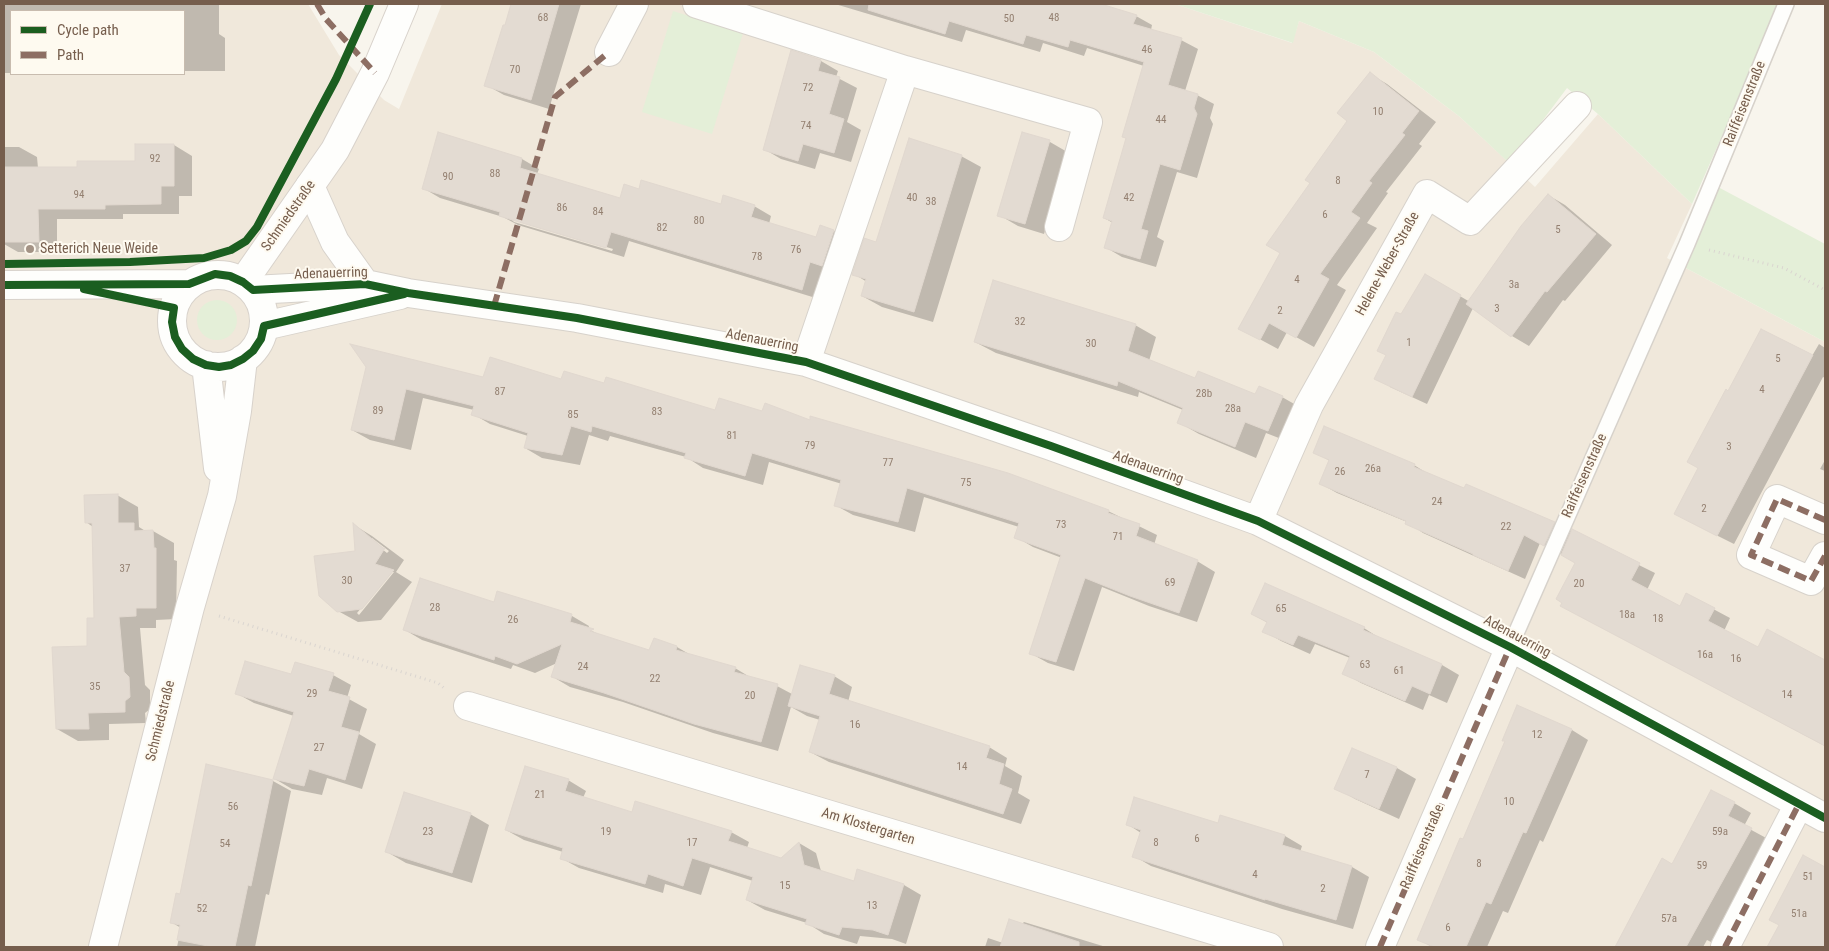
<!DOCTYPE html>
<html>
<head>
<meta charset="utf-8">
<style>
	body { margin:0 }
	#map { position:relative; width:1829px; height:951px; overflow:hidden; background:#f8f5ed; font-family:"Roboto Condensed",sans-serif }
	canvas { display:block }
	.frame { position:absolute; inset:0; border:5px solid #765e4d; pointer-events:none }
	.legend { position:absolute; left:10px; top:10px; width:175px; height:65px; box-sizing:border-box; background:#fefaf0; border:1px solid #c8bcaf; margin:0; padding:6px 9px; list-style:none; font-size:15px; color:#765e4d }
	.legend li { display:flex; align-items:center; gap:10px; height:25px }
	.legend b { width:25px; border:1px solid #c8bcaf }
</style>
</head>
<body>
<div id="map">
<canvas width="1829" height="951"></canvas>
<div class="frame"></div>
<ul class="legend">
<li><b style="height:6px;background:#1b5e20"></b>Cycle path</li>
<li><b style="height:6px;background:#8d6e63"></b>Path</li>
</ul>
</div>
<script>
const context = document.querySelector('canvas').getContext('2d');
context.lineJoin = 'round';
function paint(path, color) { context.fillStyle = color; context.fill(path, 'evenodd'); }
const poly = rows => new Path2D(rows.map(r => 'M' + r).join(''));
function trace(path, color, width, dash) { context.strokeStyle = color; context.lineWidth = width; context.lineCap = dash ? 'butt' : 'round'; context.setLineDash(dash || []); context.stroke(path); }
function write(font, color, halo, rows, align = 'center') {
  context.font = font + ' "Roboto Condensed",sans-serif'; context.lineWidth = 4; context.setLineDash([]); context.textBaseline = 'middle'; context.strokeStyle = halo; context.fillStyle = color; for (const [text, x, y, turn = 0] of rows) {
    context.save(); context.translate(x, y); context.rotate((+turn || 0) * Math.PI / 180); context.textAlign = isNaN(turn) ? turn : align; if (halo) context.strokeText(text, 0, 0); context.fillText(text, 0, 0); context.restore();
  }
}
const residential = poly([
	[4,4,308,4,339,55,384,100,399,109,442,4,1175,4,1292,43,1299,21,1374,52,1460,117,1535,187,1598,114,1692,204,1667,258,1825,342,1825,947,4,947],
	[11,11,184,11,184,74,11,74]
]);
const green = poly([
	[1175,4,1780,4,1692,204,1598,114,1567,88,1510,164,1460,117,1374,52,1299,21,1293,43],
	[673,11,743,33,712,134,642,112],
	[1718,187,1825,244,1825,342,1684,267],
	'197 320a20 20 0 1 1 40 0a20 20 0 1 1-40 0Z'
]);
const shadow = poly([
	[4,4,219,4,219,34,225,38,225,71,184,71,184,11,11,11,11,73,4,73],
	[512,4,581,4,549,109,504,95,486,85],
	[835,4,1096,4,1136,16,1152,25,1151,30,1181,40,1198,49,1185,91,1197,95,1214,104,1210,118,1213,124,1197,178,1177,172,1157,237,1164,241,1156,267,1122,257,1105,247,1113,223,1104,218,1128,139,1144,66,1087,48,1084,56,1043,43,1040,52,966,30,962,42],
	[821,61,838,71,836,77,857,88,847,122,861,130,851,162,820,153,815,169,781,159,764,149],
	[1370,74,1387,84,1436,122,1419,144,1422,146,1386,192,1388,193,1367,223,1377,228,1337,285,1346,290,1314,347,1287,332,1278,349,1239,328,1281,253,1312,183,1348,120],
	[439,134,522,159,539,169,537,174,621,200,639,190,721,206,754,206,771,216,769,224,817,239,820,227,834,231,851,241,819,299,629,241,624,257,518,225,503,217,440,198,423,188],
	[510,218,613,249,612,251,514,222],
	[1023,134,1050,142,1069,153,1044,234,1018,226,999,215],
	[174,145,192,156,192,196,179,196,179,214,123,214,123,219,57,219,57,252,18,252,4,244,4,147,19,147,37,157,38,168,78,168,136,163],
	[961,156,981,167,933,322,882,307,862,296,867,282,854,274,877,243],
	[1548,195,1565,205,1612,245,1565,301,1563,300,1529,346,1512,336,1473,308,1427,404,1390,387,1387,355,1401,316,1426,276,1470,302],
	[1135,325,1156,337,1149,361,1196,380,1256,396,1282,397,1303,409,1289,442,1266,433,1256,458,1199,434,1178,422,1183,410,1139,392,1138,397,996,353,975,342],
	[1819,344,1825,348,1825,378,1823,377,1734,544,1692,523,1700,468,1729,392,1812,356],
	[367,367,484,378,562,381,605,384,716,412,763,412,812,422,1108,511,1157,535,1154,545,1197,561,1215,572,1197,622,1149,606,1102,587,1074,671,1048,663,1030,653,1062,558,1033,547,1016,537,1019,527,924,497,915,532,853,515,835,505,842,484,769,462,763,485,703,468,686,457,610,436,608,441,589,435,580,465,542,458,525,448,528,436,490,424,473,414,474,410,423,398,411,450,370,440,352,430],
	[1314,452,1414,465,1430,475,1554,523,1655,573,1647,590,1681,608,1687,595,1730,618,1724,631,1758,649,1807,660,1825,670,1825,746,1578,615,1576,563,1561,554,1540,543,1525,579,1423,533,1407,522,1337,493,1321,484,1330,461],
	[1825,460,1825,471,1820,469],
	[117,495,138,507,139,527,147,532,153,531,174,543,174,560,177,561,176,619,156,620,156,628,140,628,145,685,150,690,150,709,145,713,146,723,109,724,109,740,78,741,57,729,88,648,95,619,93,527,86,522],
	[354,525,372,536,404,560,396,572,412,582,381,620,358,622,338,611,356,552],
	[372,538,389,551,387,553,372,541],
	[391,572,394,572,359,615,357,613],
	[498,592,572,616,589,626,588,629,606,638,650,652,677,647,694,657,735,668,753,679,777,686,792,694,834,676,852,687,848,702,989,747,1007,758,1005,766,1022,776,1018,793,1030,800,1021,824,829,762,810,752,820,720,807,716,791,707,778,751,713,733,623,702,570,687,553,677,557,663,535,673,513,665,511,669,422,640,405,630,494,604],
	[1252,614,1364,628,1381,639,1442,665,1459,675,1447,703,1429,695,1423,710,1361,683,1344,673,1350,658,1315,644,1310,654,1281,641,1264,631,1268,623],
	[333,675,351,685,347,698,367,709,359,734,376,744,362,789,327,778,322,795,292,789,275,779,294,716,254,703,236,693,292,676],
	[1572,730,1588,740,1543,842,1540,840,1508,913,1503,911,1487,947,1432,947,1418,939,1463,840],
	[1353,750,1397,768,1416,779,1399,819,1355,799,1336,788],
	[207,766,273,781,291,791,269,895,266,894,255,947,177,947,181,928,171,922,181,896],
	[568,780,586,791,583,798,633,813,731,832,749,842,747,848,781,859,799,843,816,853,821,871,855,882,904,885,921,895,906,944,892,939,860,936,857,944,824,934,807,923,765,910,747,900,753,881,710,867,701,895,665,884,663,893,579,868,561,858,563,852,524,840,506,830],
	[1734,803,1751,813,1744,826,1768,839,1735,901,1733,900,1711,942,1707,940,1703,947,1623,947,1618,944,1673,866],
	[470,814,489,825,472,883,406,863,387,852],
	[1127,824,1219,825,1285,836,1302,846,1300,852,1352,867,1369,877,1353,929,1282,909,1151,866,1134,856,1141,833],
	[1804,857,1825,868,1825,947,1769,947,1780,925],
	[1024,922,1106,947,985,947,988,938,1003,943]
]);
const building = poly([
	[511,4,559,4,531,100,484,86,503,25,505,25,511,4],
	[869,4,1101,4,1137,15,1133,24,1182,38,1168,85,1198,94,1194,108,1197,114,1180,170,1160,164,1141,229,1148,231,1140,259,1104,248,1112,221,1103,218,1126,138,1122,137,1144,62,1070,40,1068,47,1026,35,1023,44,949,21,945,34,868,10,869,4],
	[791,50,821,60,818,71,840,77,829,114,844,119,834,153,803,144,798,161,763,150,791,50],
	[1370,72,1419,111,1402,133,1405,135,1369,181,1372,183,1351,212,1360,218,1320,274,1329,279,1296,338,1269,323,1260,340,1238,329,1280,253,1266,245,1310,183,1305,180,1347,121,1337,113,1370,72],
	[438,132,522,158,520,168,620,198,624,184,639,189,641,180,721,204,723,195,755,205,751,217,816,237,820,225,834,230,822,266,810,262,802,290,611,232,606,248,499,216,500,212,422,189,438,132],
	[1022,132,1050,140,1025,224,997,216,1022,132],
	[909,138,962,155,914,312,861,296,866,279,852,275,864,238,876,242,909,138],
	[135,144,174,144,174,186,161,186,161,204,105,205,105,209,38,209,39,242,4,242,4,167,77,167,77,161,135,161,135,144],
	[1548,194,1596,234,1547,292,1545,291,1511,337,1466,304,1521,226,1548,194],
	[1425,274,1461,295,1412,397,1374,379,1386,355,1377,351,1396,312,1401,314,1425,274],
	[993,280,1136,324,1128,351,1195,378,1198,371,1255,394,1259,386,1283,396,1268,431,1245,422,1235,447,1177,423,1183,408,1118,381,1117,386,974,342,993,280],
	[1761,329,1813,355,1717,536,1674,514,1698,468,1687,462,1726,389,1728,391,1761,329],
	[350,344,483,377,490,357,561,379,564,371,604,383,606,377,715,410,719,398,762,411,765,403,810,420,810,416,1008,473,1109,510,1108,513,1140,524,1136,536,1198,560,1179,613,1130,596,1085,578,1056,662,1029,654,1061,555,1014,538,1019,523,907,488,898,522,834,506,841,480,752,453,745,476,684,458,686,453,592,426,591,432,571,426,562,455,524,448,528,433,471,415,474,406,406,389,394,440,351,430,366,367,350,344],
	[1324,426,1415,464,1414,467,1464,488,1466,484,1555,522,1544,546,1524,535,1508,571,1473,555,1473,554,1405,524,1406,521,1319,484,1329,460,1313,453,1324,426],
	[118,494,118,523,134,523,134,531,153,530,154,548,156,548,156,608,136,608,136,616,119,617,124,672,129,677,130,697,125,701,125,712,88,713,89,729,56,729,52,647,87,646,87,618,94,618,92,523,85,523,84,495,118,494],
	[353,523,383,548,385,548,375,564,394,570,362,609,337,612,319,596,314,556,355,551,353,523],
	[1572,529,1640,563,1631,580,1680,606,1686,593,1715,608,1708,621,1758,647,1767,629,1825,660,1825,746,1560,606,1562,603,1556,599,1575,563,1561,555,1572,529],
	[420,578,494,602,497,591,572,614,570,622,594,629,590,631,649,650,654,638,677,646,676,650,736,667,734,672,778,684,761,742,694,724,604,693,551,677,562,644,517,664,495,656,494,660,403,630,420,578],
	[1265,583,1365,627,1363,630,1442,664,1430,694,1412,686,1405,701,1342,674,1350,656,1298,635,1293,645,1262,632,1267,622,1251,614,1265,583],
	[245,661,291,674,295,662,334,673,328,691,350,697,341,727,359,732,345,780,309,769,304,786,273,779,294,712,235,694,245,661],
	[800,665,835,675,829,694,990,746,986,758,1004,764,999,784,1012,789,1003,814,809,752,820,716,788,706,800,665],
	[1517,705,1572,729,1526,833,1523,832,1491,904,1486,902,1466,947,1434,947,1417,940,1460,838,1463,839,1505,741,1502,741,1517,705],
	[1352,748,1397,767,1379,809,1334,789,1352,748],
	[206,764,273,780,251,886,248,885,235,947,213,947,177,940,180,925,170,923,176,893,180,894,206,764],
	[525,766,569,779,565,791,632,812,635,801,648,805,732,831,728,841,781,858,799,842,804,865,854,881,857,869,904,884,888,935,873,930,842,927,839,935,805,924,807,919,746,900,753,877,692,858,683,886,648,874,645,884,560,859,563,848,505,830,525,766],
	[1711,790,1735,802,1728,816,1752,828,1686,947,1615,947,1662,858,1672,864,1711,790],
	[404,792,471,813,452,873,385,852,404,792],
	[1134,797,1218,823,1220,815,1285,835,1282,845,1352,866,1336,920,1265,899,1265,900,1132,857,1141,830,1126,825,1134,797],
	[1803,855,1825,867,1825,947,1767,947,1779,925,1769,920,1803,855],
	[1009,919,1079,942,1079,947,1000,947,1009,919]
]);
const path = poly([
	[1709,250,1784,268,1825,290],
	[219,616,438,683,444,688]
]);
const lane = poly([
	[1510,647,1687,244,1786,4]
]);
const street = poly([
	[697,4,905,70,1088,122,1059,227],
	[609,52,634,4],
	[310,186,335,242,365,284],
	[253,290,365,284,408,293,577,318,806,362,1051,446,1258,521,1510,647,1825,818],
	[264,326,400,295],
	[806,362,905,70],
	[1825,520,1777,499,1751,555,1811,581,1825,556],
	[1258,521,1309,405,1427,194,1470,221,1577,106],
	[468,706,1269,947],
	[1380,947,1510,647],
	[1725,947,1799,804]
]);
const secondary = poly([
	'172 321a46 46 0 1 1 92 0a46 46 0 1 1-92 0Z',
	[243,282,335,150,375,73,404,4],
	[4,285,189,284],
	[206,365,218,468],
	[103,947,190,607,222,496,237,411,243,359]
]);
const quiet = poly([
	[317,4,326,19,375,73],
	[494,306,555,97,609,52],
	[1825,520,1777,499,1751,555,1811,581,1825,556],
	[1380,947,1510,647],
	[1725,947,1799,804]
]);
const cycleway = poly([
	[4,264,130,262,204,258,231,250,246,241,257,227,336,79,370,4],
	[4,285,189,284,215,274,230,276,243,282,253,290,365,284,408,293,577,318,806,362,1051,446,1258,521,1510,647,1825,818],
	[84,289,174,308,172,322,175,337,182,349,193,359,206,365,219,367,231,365,243,359,253,351,261,339,264,326,404,294]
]);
const markers = [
	[30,249,5,"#a49385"]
];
const numberNames = [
	["68",543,18],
	["48",1054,18],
	["50",1009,19],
	["46",1147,50],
	["70",515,70],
	["72",808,88],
	["10",1378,112],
	["44",1161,120],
	["74",806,126],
	["92",155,159],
	["88",495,174],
	["90",448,177],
	["8",1338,181],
	["94",79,195],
	["40",912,198],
	["42",1129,198],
	["38",931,202],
	["86",562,208],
	["84",598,212],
	["6",1325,215],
	["80",699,221],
	["82",662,228],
	["5",1558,230],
	["76",796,250],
	["78",757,257],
	["4",1297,280],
	["3a",1514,285],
	["3",1497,309],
	["2",1280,311],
	["32",1020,322],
	["1",1409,343],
	["30",1091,344],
	["5",1778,359],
	["4",1762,390],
	["87",500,392],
	["28b",1204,394],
	["28a",1233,409],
	["89",378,411],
	["83",657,412],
	["85",573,415],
	["81",732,436],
	["79",810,446],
	["3",1729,447],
	["77",888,463],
	["26a",1373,469],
	["26",1340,472],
	["75",966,483],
	["24",1437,502],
	["2",1704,509],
	["73",1061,525],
	["22",1506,527],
	["71",1118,537],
	["37",125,569],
	["30",347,581],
	["69",1170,583],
	["20",1579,584],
	["28",435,608],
	["65",1281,609],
	["18a",1627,615],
	["18",1658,619],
	["26",513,620],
	["16a",1705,655],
	["16",1736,659],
	["63",1365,665],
	["24",583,667],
	["61",1399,671],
	["22",655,679],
	["35",95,687],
	["29",312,694],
	["14",1787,695],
	["20",750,696],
	["16",855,725],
	["12",1537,735],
	["27",319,748],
	["14",962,767],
	["7",1367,775],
	["21",540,795],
	["10",1509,802],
	["56",233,807],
	["23",428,832],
	["19",606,832],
	["59a",1720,832],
	["6",1197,839],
	["17",692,843],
	["8",1156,843],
	["54",225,844],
	["8",1479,864],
	["59",1702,866],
	["4",1255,875],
	["51",1808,877],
	["15",785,886],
	["2",1323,889],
	["13",872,906],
	["52",202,909],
	["51a",1799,914],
	["57a",1669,919],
	["6",1448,928]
];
const streetNames = [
	["Raiffeisenstraße",1745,104,-68],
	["Schmiedstraße",289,216,-55],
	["Helene-Weber-Straße",1388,264,-61],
	["Adenauerring",331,274,-2],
	["Adenauerring",762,341,11],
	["Adenauerring",1148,468,20],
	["Raiffeisenstraße",1585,476,-66],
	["Adenauerring",1517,637,28],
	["Schmiedstraße",161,721,-76],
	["Am Klostergarten",868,827,17],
	["Raiffeisenstraße",1423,847,-67]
];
const poiNames = [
	["Setterich Neue Weide",40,249]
];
paint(residential, '#f0e8db');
paint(green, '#e4efd8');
paint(shadow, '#0003');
paint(building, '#e3dbd2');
trace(building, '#e1d8cf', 1);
trace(lane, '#d7d2cb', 18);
trace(street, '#d7d2cb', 30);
trace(secondary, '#d8d2cb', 30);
trace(path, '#dad5d0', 3, [1, 4]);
trace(lane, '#fefefc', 15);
trace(street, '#fefefc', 28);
trace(secondary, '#fefefc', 28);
trace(quiet, '#8d6e63', 6, [12, 6]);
trace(cycleway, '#1b5e20', 8);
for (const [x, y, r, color] of markers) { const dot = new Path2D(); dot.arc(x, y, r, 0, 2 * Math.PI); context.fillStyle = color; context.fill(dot); trace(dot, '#fefaf0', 2); }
write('11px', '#948071', null, numberNames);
write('14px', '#765e4d', '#fefaf0', streetNames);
write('14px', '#765e4d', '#fefaf0', poiNames, 'left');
</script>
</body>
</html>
